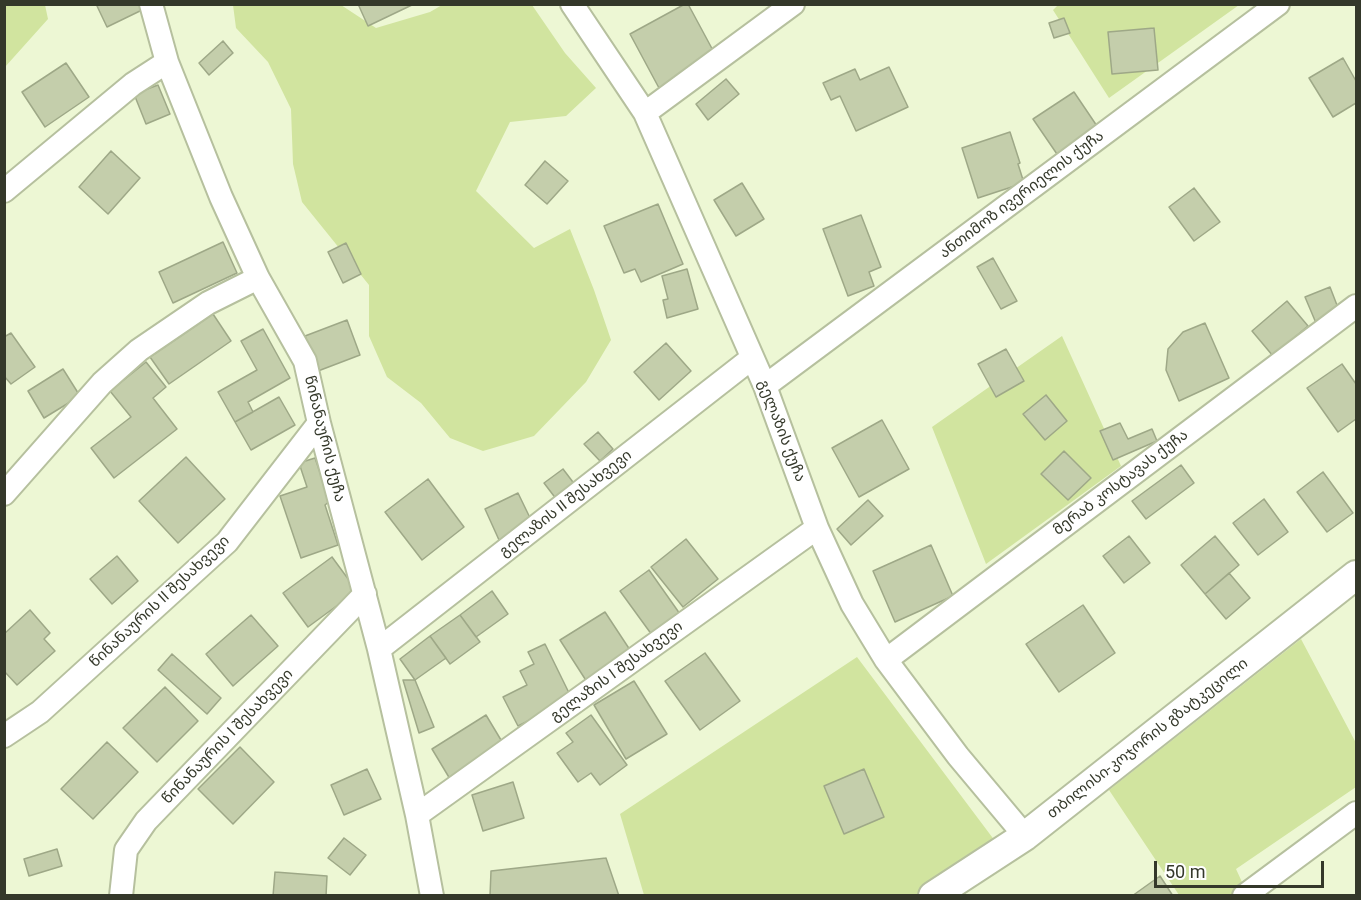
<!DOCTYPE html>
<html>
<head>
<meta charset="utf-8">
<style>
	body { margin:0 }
	#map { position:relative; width:1361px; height:900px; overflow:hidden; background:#edf7d4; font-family:Roboto,sans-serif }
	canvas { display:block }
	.frame { position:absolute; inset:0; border:6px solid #34382a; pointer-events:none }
	.scale { position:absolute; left:1154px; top:861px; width:170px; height:27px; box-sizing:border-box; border:3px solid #34382a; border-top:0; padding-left:8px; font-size:18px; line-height:21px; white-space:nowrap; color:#34382a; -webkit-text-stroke:4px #fff; paint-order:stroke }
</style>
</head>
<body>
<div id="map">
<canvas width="1361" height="900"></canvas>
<div class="frame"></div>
<div class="scale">50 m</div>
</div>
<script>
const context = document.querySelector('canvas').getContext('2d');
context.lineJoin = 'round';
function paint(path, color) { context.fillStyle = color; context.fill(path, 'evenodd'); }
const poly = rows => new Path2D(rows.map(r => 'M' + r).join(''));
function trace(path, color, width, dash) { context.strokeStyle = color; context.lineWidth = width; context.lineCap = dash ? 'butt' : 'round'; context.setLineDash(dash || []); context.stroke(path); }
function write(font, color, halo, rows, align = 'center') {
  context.font = font + ' Roboto,"Noto Sans Georgian",sans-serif'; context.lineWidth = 5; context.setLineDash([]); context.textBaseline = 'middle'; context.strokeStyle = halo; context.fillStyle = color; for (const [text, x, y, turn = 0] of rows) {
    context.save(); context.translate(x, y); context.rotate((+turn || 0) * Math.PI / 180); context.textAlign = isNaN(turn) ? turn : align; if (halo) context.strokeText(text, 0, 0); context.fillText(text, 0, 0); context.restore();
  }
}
const green = poly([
	[5,4,45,5,48,19,5,67],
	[1059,4,1239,5,1109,98,1053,10],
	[233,5,341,5,376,28,430,12,442,5,532,5,565,53,596,88,566,116,510,122,476,191,534,248,570,229,594,290,611,340,586,382,534,436,483,451,450,438,421,403,387,377,369,336,369,285,302,202,293,164,291,109,268,62,236,28],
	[1062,336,1121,466,986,564,932,427],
	[1301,639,1356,743,1356,787,1236,869,1248,895,1179,895,1109,790],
	[857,657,998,845,924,895,644,895,620,814]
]);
const building = poly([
	[101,4,140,4,142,10,107,27,97,6,101,4],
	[358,4,414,4,368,26,358,4],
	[685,4,688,4,716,56,659,88,630,34,685,4],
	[1064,18,1070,33,1054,38,1049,23,1064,18],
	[1154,28,1158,70,1112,74,1108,32,1154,28],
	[223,41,233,53,209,75,199,63,223,41],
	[1343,58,1356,81,1356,103,1333,117,1309,78,1343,58],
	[66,63,89,97,45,127,22,92,66,63],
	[889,67,908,107,856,131,840,96,831,100,823,83,855,69,860,80,889,67],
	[726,79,739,94,708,120,696,104,726,79],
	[158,85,170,114,146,124,134,94,158,85],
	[1074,92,1099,129,1059,157,1033,119,1074,92],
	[1010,132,1020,163,1018,164,1024,183,978,198,962,148,1010,132],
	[111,151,140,178,108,214,79,187,111,151],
	[545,161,568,181,547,204,525,185,545,161],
	[742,183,764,219,736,236,714,200,742,183],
	[1194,188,1220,222,1194,241,1169,207,1194,188],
	[658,204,683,264,641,282,635,269,624,273,604,226,658,204],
	[861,215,881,267,869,272,874,286,848,296,823,229,861,215],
	[223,242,237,273,173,303,159,272,223,242],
	[346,243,361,274,343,283,328,252,346,243],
	[993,258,1017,301,1001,309,977,267,993,258],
	[687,269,698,309,667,318,663,300,668,299,662,276,687,269],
	[1330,287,1340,313,1316,323,1305,297,1330,287],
	[1287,301,1308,326,1273,356,1252,331,1287,301],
	[213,314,231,341,169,384,150,357,213,314],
	[347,320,360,355,318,371,305,336,347,320],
	[1205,323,1229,378,1179,401,1166,370,1168,349,1183,332,1205,323],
	[263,329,290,378,248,402,253,412,235,422,218,392,257,370,241,341,263,329],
	[11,333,35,367,11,384,4,376,4,337,11,333],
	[666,343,691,371,659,400,634,372,666,343],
	[1006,349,1024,381,996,397,978,364,1006,349],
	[146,362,166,387,153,398,177,429,114,478,91,448,131,417,110,391,146,362],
	[1342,364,1356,384,1356,419,1338,432,1307,388,1342,364],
	[63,369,80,396,44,418,28,391,63,369],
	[1046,395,1067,421,1045,440,1023,414,1046,395],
	[279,397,295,425,251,450,235,422,279,397],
	[882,420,909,469,859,497,832,448,882,420],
	[1120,423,1128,439,1152,429,1157,441,1113,460,1100,431,1120,423],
	[598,432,613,449,600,461,584,444,598,432],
	[1064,451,1091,478,1068,500,1041,474,1064,451],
	[186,457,225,499,178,543,139,501,186,457],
	[315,458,330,501,325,505,338,545,301,558,280,496,307,487,299,463,315,458],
	[1181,465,1194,483,1146,519,1132,501,1181,465],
	[563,469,579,490,560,504,544,483,563,469],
	[1323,472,1353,513,1327,532,1297,492,1323,472],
	[428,479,464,527,422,560,385,512,428,479],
	[518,493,533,524,499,540,485,509,518,493],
	[1264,499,1288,532,1258,555,1233,523,1264,499],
	[868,500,883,516,851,545,837,529,868,500],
	[1129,536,1150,563,1124,583,1103,556,1129,536],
	[1215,536,1239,565,1205,594,1181,565,1215,536],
	[686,539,718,579,683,607,651,567,686,539],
	[931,545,953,596,895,622,873,571,931,545],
	[117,556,138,581,112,604,90,579,117,556],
	[332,557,357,591,308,627,283,593,332,557],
	[649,570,680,614,652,635,620,591,649,570],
	[1229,573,1250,598,1226,619,1205,594,1229,573],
	[492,591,508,614,476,637,460,615,492,591],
	[1083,605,1115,653,1059,692,1026,644,1083,605],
	[30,610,50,633,44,639,55,651,17,685,4,671,4,634,30,610],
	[605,612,632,653,587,682,560,640,605,612],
	[251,615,278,646,233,686,206,654,251,615],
	[460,615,480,642,450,664,430,636,460,615],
	[430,636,446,658,415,680,400,659,430,636],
	[545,644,572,699,518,726,503,697,527,685,520,671,534,664,528,652,545,644],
	[705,653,740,701,700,730,665,681,705,653],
	[172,654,221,698,207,714,158,670,172,654],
	[403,680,415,680,434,727,419,733,403,680],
	[634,681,667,734,626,759,594,705,634,681],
	[165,687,198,721,157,762,123,728,165,687],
	[486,715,504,745,450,779,432,749,486,715],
	[591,715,627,765,600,785,591,773,578,782,557,753,573,742,566,733,591,715],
	[107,742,138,772,93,819,61,789,107,742],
	[240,747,274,782,233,824,198,789,240,747],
	[367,769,381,799,344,815,331,785,367,769],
	[864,769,884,817,844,834,824,786,864,769],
	[513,782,524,818,483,831,472,795,513,782],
	[344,838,366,855,350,875,328,858,344,838],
	[57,849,62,866,29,876,24,859,57,849],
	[606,858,619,896,490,896,491,871,606,858],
	[275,872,327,876,326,896,273,896,275,872],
	[1160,876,1173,896,1132,896,1160,876]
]);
const minor = poly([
	[151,4,167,62,221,197,258,278,305,361,319,423,379,649,417,815,432,896],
	[572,4,645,113,765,386,817,528,852,604,886,660,958,756,1025,836],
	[645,113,793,4],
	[4,191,133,84,167,62],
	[765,386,1278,4],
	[4,494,102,383,139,350,208,303,258,278],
	[379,649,752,358],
	[886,660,1356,306],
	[4,736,40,712,227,542,319,423],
	[417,815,817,528],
	[121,896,126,850,146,821,365,594],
	[1244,896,1356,813]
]);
const major = poly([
	[933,896,1025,836,1356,575]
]);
const streetNames = [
	["ანთიმოზ ივერიელის ქუჩა",1022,195,-37],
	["გელაზის ქუჩა",781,431,69],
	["წინანაურის ქუჩა",324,439,76],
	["მერაბ კოსტავას ქუჩა",1121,483,-37],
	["გელაზის II შესახვევი",566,504,-38],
	["წინანაურის II შესახვევი",160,602,-43],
	["გელაზის I შესახვევი",617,672,-36],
	["წინანაურის I შესახვევი",228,737,-46],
	["თბილისი-კოჯორის გზატკეცილი",1148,739,-38]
];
paint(green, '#d1e49f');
paint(building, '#c4ceab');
trace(building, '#9ea887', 1.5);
trace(minor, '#b6c09e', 26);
trace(major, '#b6c09e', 32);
trace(minor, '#fff', 22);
trace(major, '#fff', 28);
write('15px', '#34382a', '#fff', streetNames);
</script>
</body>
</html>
